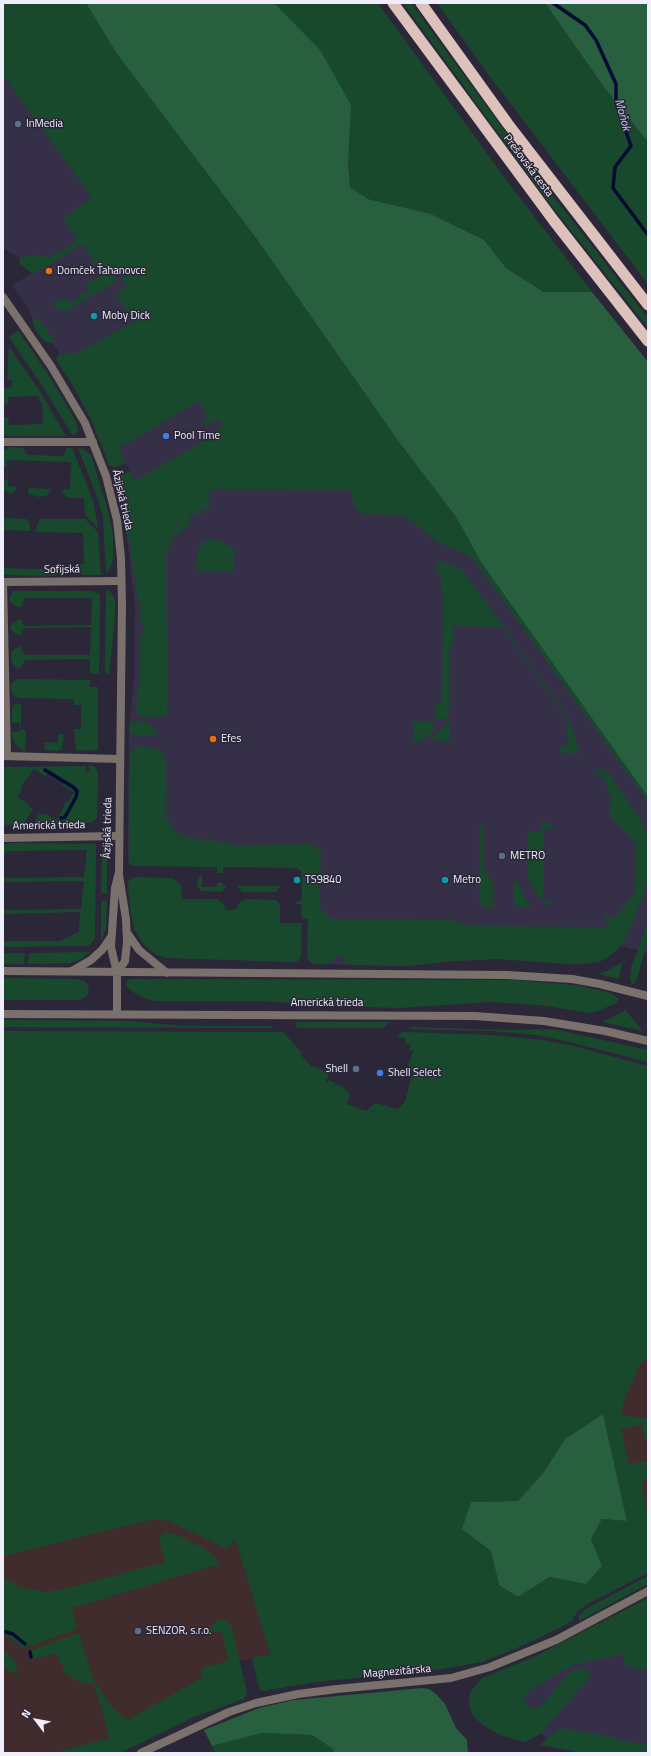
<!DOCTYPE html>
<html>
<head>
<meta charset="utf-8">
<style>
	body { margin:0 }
	#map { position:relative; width:651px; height:1756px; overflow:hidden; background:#2b2739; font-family:"Titillium Web",sans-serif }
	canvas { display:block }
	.frame { position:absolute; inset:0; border:4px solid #efeefa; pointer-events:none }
	.north { position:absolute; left:16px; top:1700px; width:40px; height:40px; -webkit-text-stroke:3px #2b2739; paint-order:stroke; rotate:302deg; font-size:11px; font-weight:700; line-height:16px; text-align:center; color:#efeefa }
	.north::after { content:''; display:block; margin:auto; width:14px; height:18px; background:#efeefa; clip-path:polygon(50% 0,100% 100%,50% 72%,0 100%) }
</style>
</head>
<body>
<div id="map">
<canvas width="651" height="1756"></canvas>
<div class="frame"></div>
<div class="north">N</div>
</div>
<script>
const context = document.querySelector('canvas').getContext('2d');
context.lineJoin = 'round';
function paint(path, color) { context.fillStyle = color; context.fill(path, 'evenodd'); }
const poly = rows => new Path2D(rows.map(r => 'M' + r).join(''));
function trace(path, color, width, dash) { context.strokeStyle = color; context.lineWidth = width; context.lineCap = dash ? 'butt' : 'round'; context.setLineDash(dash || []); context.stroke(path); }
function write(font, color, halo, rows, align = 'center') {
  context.font = font + ' "Titillium Web",sans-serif'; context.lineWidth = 3; context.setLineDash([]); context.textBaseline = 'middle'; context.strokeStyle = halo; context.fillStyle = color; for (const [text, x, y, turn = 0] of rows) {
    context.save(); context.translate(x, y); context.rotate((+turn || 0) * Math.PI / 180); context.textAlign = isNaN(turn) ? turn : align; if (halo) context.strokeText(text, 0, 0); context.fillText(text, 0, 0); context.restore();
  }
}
const built = poly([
	[3,64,132,244,133,322,77,353,68,353,62,357,52,342,43,340,35,329,30,312,12,285,31,274,33,269,20,258,3,248],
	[274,400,473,551,648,798,648,952,621,946,607,958,599,962,579,965,498,959,454,961,407,966,314,964,310,962,307,958,308,919,303,919,301,860,128,859,129,728,134,682,135,605,124,513,117,491,135,481,118,448,199,401],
	[648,1598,648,1750,547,1739,541,1733,532,1739,524,1742,493,1731,477,1720,472,1714,469,1703,470,1692,482,1678,534,1657]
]);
const industrial = poly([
	[648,1331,648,1554,603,1414],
	[208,1446,270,1654,205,1669,208,1682,110,1738,52,1753,3,1753,3,1480]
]);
const green = poly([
	[3,3,86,3,117,54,256,238,399,442,456,517,481,562,648,797,648,802,474,560,466,554,437,542,416,524,403,516,362,513,356,509,353,503,351,490,209,489,209,507,196,510,184,518,175,527,168,543,166,553,166,676,167,553,169,543,176,528,184,518,196,511,202,509,209,508,204,509,204,513,190,515,190,524,175,536,170,546,168,556,167,716,146,717,139,716,136,708,140,677,140,634,144,634,144,625,140,624,141,605,139,605,129,538,127,538,124,513,115,483,121,475,130,471,135,481,209,438,208,435,223,427,218,419,206,426,202,421,208,417,199,401,119,448,126,463,114,467,109,465,91,419,72,384,56,360,59,353,62,356,68,353,77,353,133,322,116,294,127,287,116,269,110,267,99,271,83,244,33,274,20,264,19,260,23,257,33,255,50,257,72,245,77,239,63,218,92,198,3,75],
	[274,3,378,3,504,177,592,292,544,292,506,268,484,240,431,214,368,199,350,187,348,162],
	[403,3,411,3,546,187,648,318,648,328,540,191],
	[437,3,545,3,604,87,648,142,648,284,485,70],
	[111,271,117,281,66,311,60,310,53,304,64,297,69,303,89,291,85,285,107,272],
	[37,317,55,341,49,343,43,340,35,329,33,320],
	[18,330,53,382,75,420,78,431,73,436,43,387,9,337],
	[9,347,39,390,66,436,8,436,3,434,3,418,4,417,8,417,9,425,43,424,42,405,38,396,8,397,8,405,3,403,3,389,12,387,12,380,7,380],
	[10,447,23,448,27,455,64,456,66,448,72,448,93,500,98,528,85,515,84,498,68,498,63,493,62,490,70,489,71,462,7,460,8,486,17,487,16,490,11,494,4,490,3,480,7,479,7,467,3,466,3,451],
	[78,448,83,449,91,455,109,515,113,536,113,559,110,569,106,573,103,517,98,499],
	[28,488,51,489,49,493,46,496,39,497,29,494],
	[3,518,26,519,29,522,31,531,3,530],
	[40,519,85,519,98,532,101,575,83,575,77,570,76,566,84,564,83,533,36,532,37,525],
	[214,539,222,542,229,547,234,548,234,571,196,571,198,549,205,541],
	[439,560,461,569,479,593,570,719,579,754,565,754,560,750,561,746,568,746,567,718,502,627,454,626,453,642,449,646,449,714,444,719,436,719,436,704,442,704,443,595,441,580,435,564],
	[3,568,65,570,55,576,3,575],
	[106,589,112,594,115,600,115,618,109,674,107,674,105,671],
	[13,591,93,591,99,594,100,597,99,674,90,673,90,659,25,660,20,669,15,667,12,663,11,653,15,649,20,646,25,655,90,655,91,627,24,628,20,635,15,634,10,629,12,623,21,619,24,626,91,625,92,598,25,598,20,608,10,602,10,597],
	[20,679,90,680,90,687,98,687,98,750,78,751,76,749,74,729,81,729,81,705,74,705,74,699,16,698,12,693,11,684,16,680],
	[16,703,21,704,21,730,26,730,25,751,21,749,15,744,12,737,12,732,20,732,20,723,12,723,12,708],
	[450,721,449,741,430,740],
	[130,722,147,722,158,733,151,735,133,735,129,730],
	[414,722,433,722,433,730,422,741,413,741],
	[58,734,64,734,62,749,57,751,45,750,44,743,58,742],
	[141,746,158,749,164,754,166,763,167,818,171,826,176,832,190,837,234,843,311,844,317,847,321,853,321,901,320,853,312,845,246,844,234,844,179,836,165,821,164,793,164,821,179,837,234,845,312,846,319,853,319,907,332,919,452,920,459,926,607,927,635,892,636,842,611,817,609,806,614,794,611,798,602,774,598,772,593,778,595,771,598,768,607,771,636,813,644,827,648,839,648,883,625,941,615,952,599,962,571,964,498,959,454,961,407,966,351,965,344,961,342,955,336,955,331,963,327,964,314,964,310,962,307,958,308,919,302,919,301,904,294,904,302,899,301,871,297,868,224,867,223,873,217,873,217,867,133,866,129,864,129,758,132,750],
	[89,765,95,767,98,772,97,818,93,822,77,824,34,824,39,813,44,815,46,814,57,820,66,801,68,802,74,792,62,785,63,783,47,774,45,776,34,769,21,786,23,787,17,797,29,804,28,806,33,809,23,824,3,825,3,767,86,766,86,772,89,772],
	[542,822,549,823,553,829,543,829,543,899,552,899,552,905,546,903,537,895,530,883,527,872,527,832,542,831],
	[483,823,483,869,493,883,493,908,485,907,481,904,479,899,479,830],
	[8,843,96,844,95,937,94,940,89,946,3,947,3,941,60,941,79,932,80,912,3,914,3,910,81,909,84,881,3,882,3,878,84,877,87,850,6,851,3,858,3,845],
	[102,848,106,852,107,856,107,893,101,893],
	[202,873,202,887,217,887,217,883,223,883,223,886,226,886,225,889,221,892,201,891,197,886,199,877],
	[135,877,173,878,181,885,182,899,217,899,223,904,226,910,236,910,239,903,246,899,276,900,280,904,280,923,302,923,301,957,298,961,294,962,166,958,156,955,144,945,134,929,130,907,128,883,129,880],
	[516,879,530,908,517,907,514,903,513,886],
	[237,886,280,886,276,892,242,892],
	[101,901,107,901,106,928,101,942],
	[606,914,612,919,607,926,459,925,459,919,465,925,604,926,608,922,602,916],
	[648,923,648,937,639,972,635,983,632,984,630,980,631,967],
	[90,952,81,959,71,963,28,964,29,953],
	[3,953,25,953,24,964,3,964],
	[622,962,619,979,598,974,607,971],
	[3,978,78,979,85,981,89,988,87,996,79,1000,3,1000],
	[131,979,516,980,573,985,594,989,611,993,619,999,616,1003,598,1011,590,1013,540,1005,489,1002,399,1008,335,1006,260,1001,156,1001,146,999,131,991,126,985,127,981],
	[626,1010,631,1017,643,1031,602,1022],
	[3,1020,127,1021,183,1026,267,1026,278,1028,3,1027],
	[295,1022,390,1022,383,1028,297,1028],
	[413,1027,502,1030,553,1029,648,1050,648,1062,570,1042,543,1036,493,1031,406,1029],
	[3,1031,283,1032,302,1053,300,1054,312,1067,313,1066,329,1073,326,1082,328,1082,328,1080,335,1083,335,1085,342,1086,350,1094,347,1104,366,1111,375,1103,398,1109,405,1102,413,1071,407,1069,413,1051,409,1050,411,1045,405,1043,406,1039,397,1036,402,1032,492,1035,542,1040,570,1045,648,1066,648,1358,640,1364,624,1400,621,1415,648,1419,648,1440,645,1438,642,1425,621,1429,629,1464,648,1461,648,1479,642,1480,648,1518,648,1573,591,1602,577,1612,572,1621,561,1627,524,1645,482,1662,442,1669,316,1682,263,1691,259,1688,252,1658,270,1654,235,1538,230,1546,225,1548,168,1521,154,1519,3,1556],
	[603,1414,627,1521,602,1519,591,1539,602,1566,586,1584,551,1577,518,1597,499,1585,491,1551,471,1502,518,1501,544,1472,565,1439],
	[164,1532,175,1534,207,1550,213,1555,220,1564,72,1608,77,1629,23,1648,12,1639,5,1636,3,1631,3,1579,24,1588,45,1592,64,1589,165,1562,160,1542,160,1537],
	[648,1576,648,1584,579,1621,579,1616,584,1610],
	[648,1598,648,1670,632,1668,626,1666,623,1654,577,1664,565,1669,527,1692,524,1701,526,1706,535,1709,540,1707,569,1673,577,1669,582,1668,587,1670,589,1674,589,1678,541,1733,527,1741,524,1742,500,1735,484,1726,472,1714,469,1703,470,1692,482,1678,534,1657],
	[218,1620,223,1620,227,1621,232,1628,245,1684,247,1693,244,1699,196,1716,120,1753,52,1753,110,1738,94,1683,84,1684,64,1673,62,1663,60,1663,57,1653,34,1659,31,1650,79,1633,93,1679,113,1709,128,1720,203,1677,201,1668,229,1661,221,1631,211,1633,210,1628],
	[3,1649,14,1660,18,1671,9,1673,7,1667,3,1667],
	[560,1728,584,1732,618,1738,618,1740,648,1745,648,1753,583,1753,540,1745],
	[262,1733,312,1735,333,1749,334,1753,215,1753,212,1746]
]);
const forest = poly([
	[86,3,274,3,320,50,351,105,348,162,350,187,368,199,431,214,484,240,506,268,544,292,592,292,648,362,648,797,481,562,456,517,399,442,256,238,117,54],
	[545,3,648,3,648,142,604,87],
	[603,1414,627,1521,602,1519,591,1539,602,1566,586,1584,550,1577,518,1597,499,1585,491,1551,462,1529,471,1502,518,1501,544,1472,565,1439],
	[422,1688,429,1689,436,1694,445,1704,456,1728,467,1740,468,1753,334,1753,333,1749,312,1735,262,1733,212,1746,204,1730,259,1708,294,1700]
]);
const stream = poly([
	[553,3,585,25,596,40,616,84,616,103,631,146,615,167,613,188,648,235],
	[45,770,73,787,77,791,76,797,65,817,61,818],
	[6,1632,13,1634,25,1644],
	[30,1652,31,1657]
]);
const minor = poly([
	[3,442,93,442],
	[3,582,7,756],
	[3,582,121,581],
	[3,756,120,759],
	[3,838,119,836],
	[141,1753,229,1712,256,1703,298,1694,337,1689,451,1678,490,1667,556,1640,648,1591]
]);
const tertiary = poly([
	[3,297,51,366,85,423,106,476,117,520,121,558,122,604,119,872,115,888,111,947,117,973,117,1014],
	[128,934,139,950,167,973],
	[3,971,507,975,572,979,600,984,648,996],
	[72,971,91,960,102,950,111,937],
	[117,973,125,961,127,942,126,919,119,875],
	[3,1014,475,1016,544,1021,605,1031,648,1041]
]);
const trunk = poly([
	[393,3,554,221,648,341],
	[421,3,508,124,648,305]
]);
const markers = [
	[18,124,4,"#5c6f8a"],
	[49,271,4,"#e8710a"],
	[94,316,4,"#0f9aa8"],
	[166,436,4,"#3f7fe0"],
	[213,739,4,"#e8710a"],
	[502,856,4,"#5c6f8a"],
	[297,880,4,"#0f9aa8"],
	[445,880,4,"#0f9aa8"],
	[356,1069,4,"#5c6f8a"],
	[380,1073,4,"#3f7fe0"],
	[138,1631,4,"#5c6f8a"]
];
const poiNames = [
	["InMedia",26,124],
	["Domček Ťahanovce",57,271],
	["Moby Dick",102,316],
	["Pool Time",174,436],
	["Efes",221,739],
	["METRO",510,856],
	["TS9840",305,880],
	["Metro",453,880],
	["Shell",348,1069,"right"],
	["Shell Select",388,1073],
	["SENZOR, s.r.o.",146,1631]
];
const streetNames = [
	["Prešovská cesta",528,166,53],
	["Ázijská trieda",122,500,77],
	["Sofijská",62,570,-1],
	["Americká trieda",49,826,-1],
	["Ázijská trieda",108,828,-89],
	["Americká trieda",327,1003],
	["Magnezitárska",397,1672,-5]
];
const waterNames = [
	["Moňok",622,115,75]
];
paint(built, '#353048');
paint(industrial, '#402c2d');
paint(green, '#19492d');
paint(forest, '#285f3e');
trace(stream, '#020b33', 3.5);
trace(minor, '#7a706c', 8);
trace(tertiary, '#7a706c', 8);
trace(trunk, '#dcc2bb', 11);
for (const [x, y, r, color] of markers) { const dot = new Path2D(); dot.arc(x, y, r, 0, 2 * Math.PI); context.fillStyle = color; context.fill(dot); trace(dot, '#2b2739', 1.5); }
write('11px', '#efeefa', '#2b2739', poiNames, 'left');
write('11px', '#efeefa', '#2b2739', streetNames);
write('italic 12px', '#b3c9f4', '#2b2739', waterNames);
</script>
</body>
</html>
